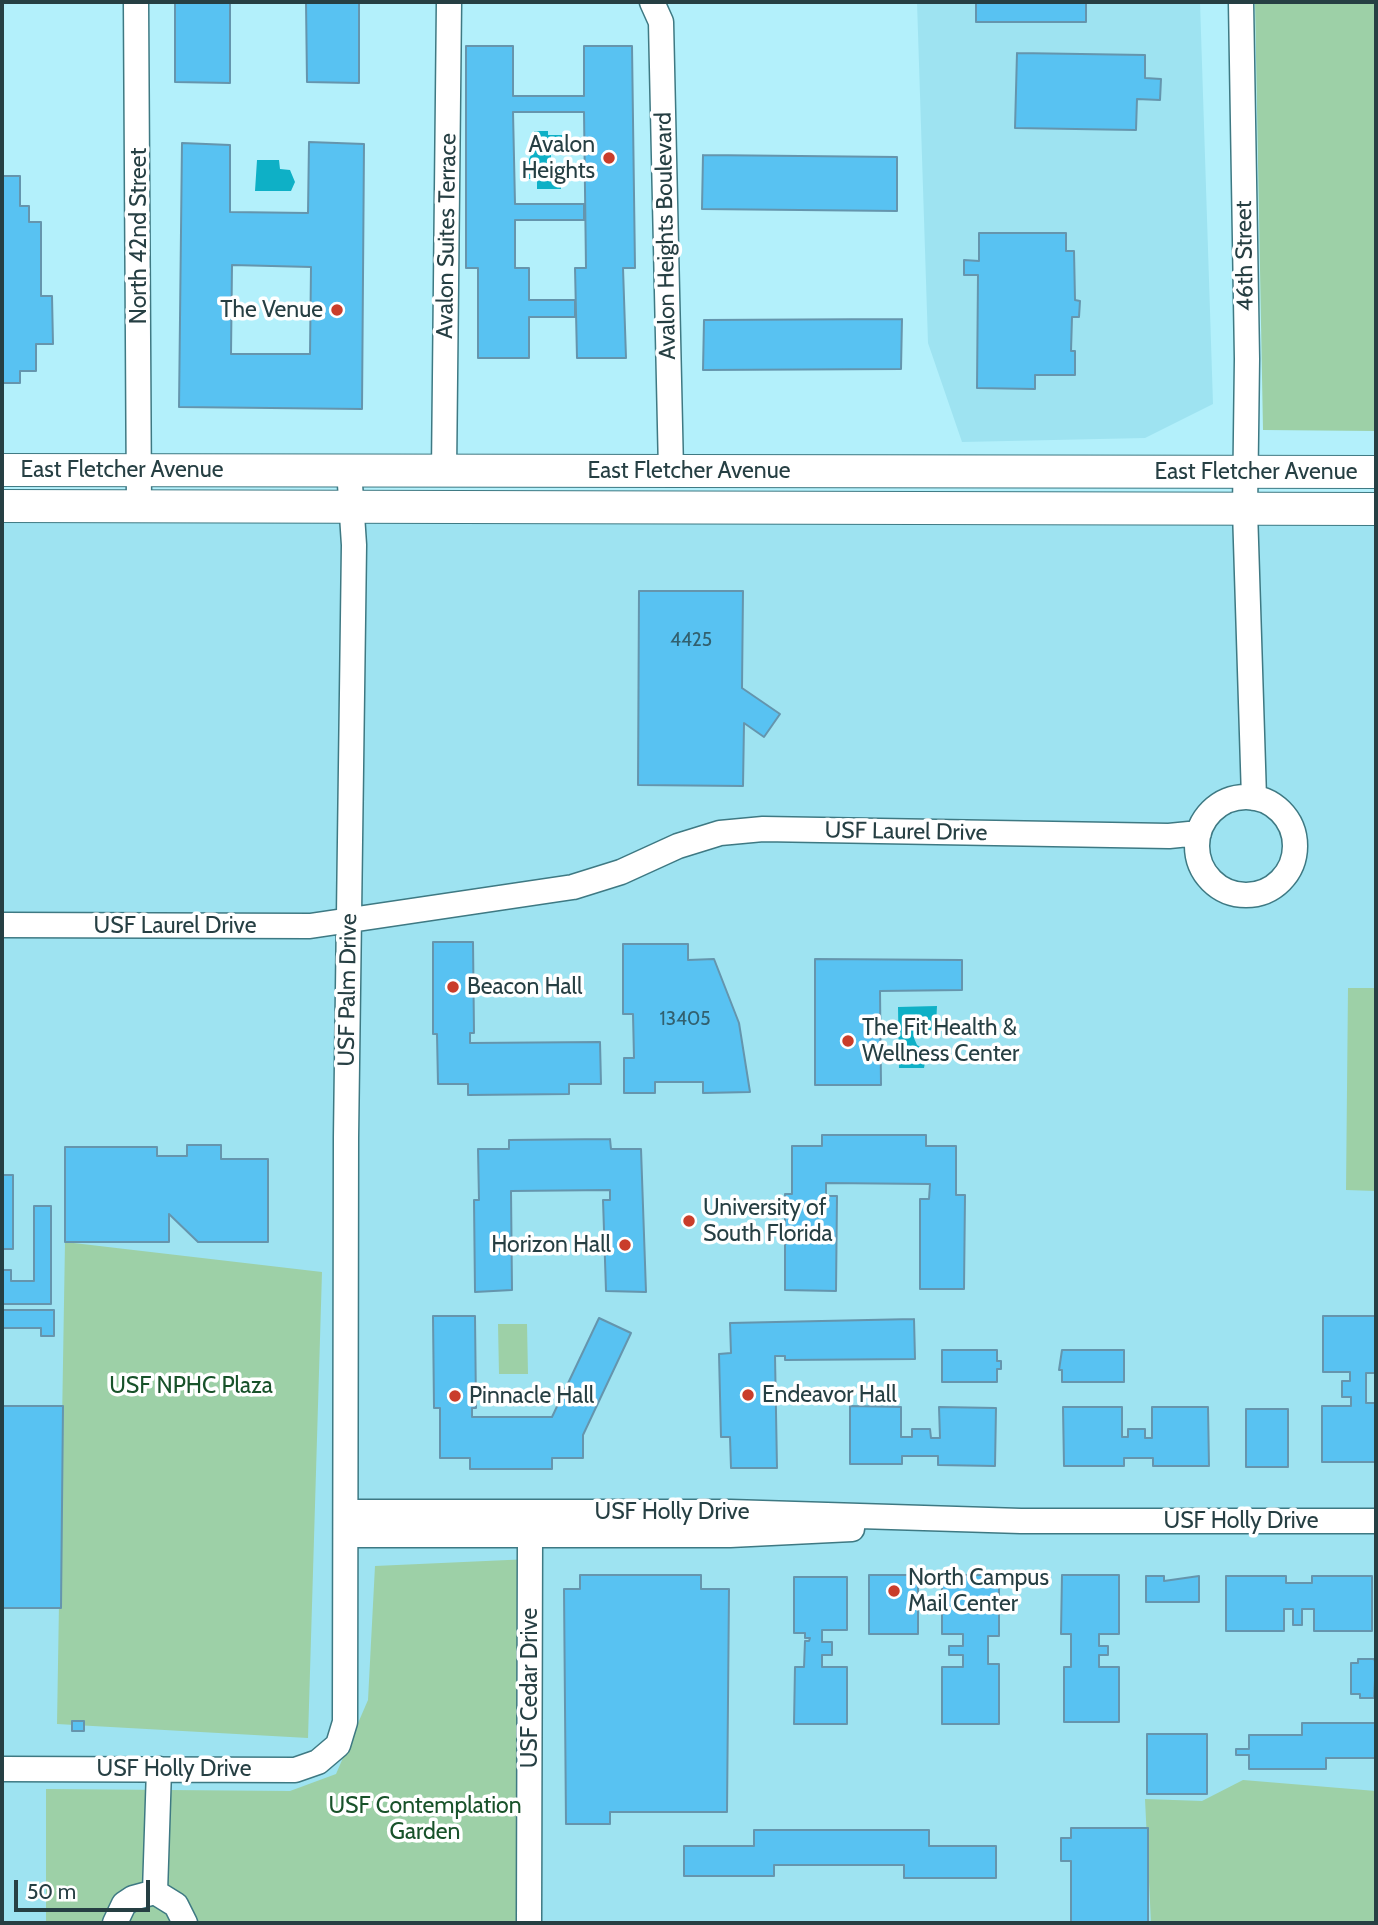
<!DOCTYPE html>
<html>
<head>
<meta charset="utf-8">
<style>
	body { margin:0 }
	#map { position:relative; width:1378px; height:1925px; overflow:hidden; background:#b3f0fb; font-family:Cabin,sans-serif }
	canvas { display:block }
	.frame { position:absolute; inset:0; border:4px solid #263f43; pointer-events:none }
	.scale { position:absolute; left:14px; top:1880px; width:136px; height:32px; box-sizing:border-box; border:4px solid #263f43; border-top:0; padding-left:9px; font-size:21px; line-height:24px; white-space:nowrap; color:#263f43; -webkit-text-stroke:5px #fff; paint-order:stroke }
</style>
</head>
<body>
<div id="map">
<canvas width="1378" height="1925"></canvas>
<div class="frame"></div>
<div class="scale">50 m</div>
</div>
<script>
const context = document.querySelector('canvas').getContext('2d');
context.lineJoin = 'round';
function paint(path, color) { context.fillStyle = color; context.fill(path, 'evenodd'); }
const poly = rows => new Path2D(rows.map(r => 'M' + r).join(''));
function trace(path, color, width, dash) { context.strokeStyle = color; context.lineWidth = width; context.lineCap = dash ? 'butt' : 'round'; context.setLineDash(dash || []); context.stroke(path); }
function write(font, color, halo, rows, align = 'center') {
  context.font = font + ' Cabin,sans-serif'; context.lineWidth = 7; context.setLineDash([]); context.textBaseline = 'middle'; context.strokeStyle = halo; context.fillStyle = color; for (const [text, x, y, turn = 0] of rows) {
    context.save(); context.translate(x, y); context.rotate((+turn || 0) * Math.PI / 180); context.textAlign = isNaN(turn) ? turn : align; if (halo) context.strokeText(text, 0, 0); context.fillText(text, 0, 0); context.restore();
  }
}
const built = poly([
	[917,2,1200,2,1213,404,1145,438,962,442,928,343],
	[2,517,1376,519,1376,1923,2,1923]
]);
const green = poly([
	[1255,2,1376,2,1376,431,1263,430],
	[1348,988,1376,988,1376,1191,1346,1190],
	[65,1242,322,1272,308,1738,57,1724],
	[498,1324,527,1324,528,1374,499,1374],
	[530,1559,523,1923,46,1923,46,1789,290,1791,336,1774,368,1700,375,1566],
	[1243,1780,1376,1791,1376,1923,1151,1923,1145,1799,1202,1801]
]);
const water = poly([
	[534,131,548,131,548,135,568,135,569,152,551,152,551,163,561,164,561,189,537,189,537,179,527,179,526,165,535,147],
	[257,160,279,160,280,169,290,170,295,182,291,191,255,191],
	[937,1006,936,1025,931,1030,916,1032,914,1038,917,1045,927,1051,924,1068,899,1068,898,1007]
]);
const building = poly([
	[175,2,230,2,230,83,175,82,175,2],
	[306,2,359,2,359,83,307,82,306,2],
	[976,2,1086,2,1086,22,976,22,976,2],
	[466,46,513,46,513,96,584,96,584,46,632,46,635,268,623,268,626,358,577,358,575,268,586,268,584,112,513,112,515,204,584,204,584,220,515,220,515,268,529,268,529,300,575,300,575,317,529,317,529,358,478,358,478,268,466,268,466,46],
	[1017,53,1145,55,1145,78,1161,79,1160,100,1137,99,1136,130,1015,128,1017,53],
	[309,142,364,144,362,409,179,407,182,143,230,145,230,212,308,213,309,142],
	[232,265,311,267,310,354,231,354,232,265],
	[703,155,897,157,897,211,702,209,703,155],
	[2,176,20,176,20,206,29,206,29,222,41,222,41,296,52,296,53,344,36,344,36,371,20,371,20,383,2,383,2,176],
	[979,233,1066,233,1066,251,1074,251,1075,300,1080,301,1079,317,1072,317,1071,351,1075,351,1075,375,1035,375,1035,389,977,388,978,275,964,275,964,260,979,261,979,233],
	[902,319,901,369,703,370,704,320,902,319],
	[639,591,743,591,742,688,780,714,764,737,744,723,743,786,638,785,639,591],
	[433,942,473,942,474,1033,470,1033,470,1043,600,1042,601,1084,569,1084,569,1094,468,1095,468,1084,438,1084,437,1034,433,1034,433,942],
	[623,944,688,944,688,960,714,959,739,1023,750,1092,703,1093,703,1082,655,1082,655,1093,624,1093,624,1058,634,1058,633,1014,623,1014,623,944],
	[815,959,962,960,962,990,880,991,881,1085,815,1085,815,959],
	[822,1135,926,1135,926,1146,956,1146,956,1195,965,1195,964,1289,920,1289,920,1199,929,1199,930,1184,826,1183,826,1196,837,1196,836,1291,785,1290,785,1194,792,1194,792,1146,822,1146,822,1135],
	[610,1139,611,1149,641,1149,646,1292,606,1291,603,1200,610,1200,610,1190,511,1191,512,1290,475,1292,474,1200,479,1200,478,1149,509,1149,509,1140,610,1139],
	[187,1145,221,1145,221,1159,268,1159,268,1242,198,1242,169,1214,169,1242,65,1242,65,1147,157,1147,157,1156,187,1156,187,1145],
	[2,1175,13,1175,13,1249,2,1249,2,1175],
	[34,1206,51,1206,51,1304,2,1304,2,1270,11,1270,11,1281,34,1281,34,1206],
	[2,1310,54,1310,54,1336,41,1336,41,1328,2,1328,2,1310],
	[433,1316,475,1316,476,1408,472,1408,472,1417,552,1417,599,1318,631,1333,583,1435,583,1458,552,1458,552,1469,470,1469,470,1458,440,1458,440,1408,434,1408,433,1316],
	[1323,1316,1376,1316,1376,1373,1366,1373,1366,1403,1376,1403,1376,1462,1322,1462,1322,1406,1351,1406,1351,1397,1342,1397,1342,1381,1350,1381,1350,1372,1323,1372,1323,1316],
	[914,1319,915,1359,785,1360,785,1356,775,1356,777,1468,731,1468,730,1437,721,1437,719,1354,731,1353,730,1323,914,1319],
	[942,1350,997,1350,997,1361,1001,1361,1001,1369,997,1369,997,1382,942,1382,942,1350],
	[1062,1350,1124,1350,1124,1382,1062,1382,1062,1370,1059,1370,1062,1350],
	[2,1406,63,1406,61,1608,2,1608,2,1406],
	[850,1406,901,1407,901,1437,912,1437,912,1429,930,1429,931,1438,940,1438,939,1407,996,1408,995,1466,938,1465,938,1456,902,1456,902,1464,850,1464,850,1406],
	[1063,1407,1122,1407,1122,1437,1128,1437,1128,1429,1145,1429,1145,1438,1152,1438,1152,1407,1208,1407,1209,1466,1153,1466,1153,1458,1124,1458,1124,1466,1064,1466,1063,1407],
	[1246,1409,1288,1409,1288,1467,1246,1467,1246,1409],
	[580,1575,701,1575,701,1589,729,1589,727,1812,610,1812,610,1824,566,1824,564,1589,580,1589,580,1575],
	[869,1575,918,1575,918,1634,869,1634,869,1575],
	[942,1575,999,1575,999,1636,988,1636,988,1664,999,1664,999,1724,942,1724,942,1667,963,1667,963,1655,949,1655,949,1646,963,1646,963,1634,942,1634,942,1575],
	[1062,1575,1119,1575,1119,1634,1099,1634,1099,1646,1108,1646,1108,1655,1099,1655,1099,1667,1119,1667,1119,1722,1064,1722,1064,1667,1071,1667,1071,1634,1061,1634,1062,1575],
	[1146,1576,1164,1576,1164,1581,1199,1576,1199,1602,1146,1602,1146,1576],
	[1226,1576,1286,1576,1286,1583,1312,1583,1312,1576,1372,1576,1372,1631,1314,1631,1314,1609,1302,1609,1302,1625,1293,1625,1293,1609,1284,1609,1284,1631,1226,1631,1226,1576],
	[794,1577,847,1577,847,1630,822,1630,822,1642,832,1642,832,1655,822,1655,822,1667,847,1667,847,1724,794,1724,795,1667,804,1667,805,1641,809,1641,810,1638,805,1638,805,1633,794,1633,794,1577],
	[1358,1659,1374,1659,1376,1663,1374,1698,1360,1698,1360,1694,1351,1694,1351,1663,1358,1663,1358,1659],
	[72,1721,84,1721,84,1731,72,1731,72,1721],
	[1302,1723,1376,1723,1376,1758,1326,1758,1326,1769,1249,1769,1249,1755,1236,1755,1236,1749,1249,1749,1249,1735,1302,1735,1302,1723],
	[1147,1734,1207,1734,1207,1794,1147,1794,1147,1734],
	[1071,1828,1148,1828,1148,1923,1071,1923,1071,1861,1061,1861,1061,1838,1071,1838,1071,1828],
	[754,1830,929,1830,929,1846,996,1846,996,1878,904,1878,904,1865,774,1865,774,1876,684,1876,684,1846,754,1846,754,1830]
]);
const minor = poly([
	[136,2,139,507],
	[652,2,661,22,671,471],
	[1241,2,1247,359,1245,510,1254,798],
	[444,471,449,2],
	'1197 846a49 49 0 1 1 98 0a49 49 0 1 1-98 0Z',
	[2,925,310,926,573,887,621,872,678,846,720,833,763,829,1169,836,1199,833],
	[346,1512,730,1512,1021,1521,1376,1521],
	[346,1535,730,1535,852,1529],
	[2,1769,295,1770,318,1762,338,1745,345,1722,346,1137,354,545,349,469],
	[155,1892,159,1769],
	[115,1923,124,1904,133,1898,155,1892,176,1905,185,1923],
	[529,1923,530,1537]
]);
const major = poly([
	[2,470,1376,472],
	[2,506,1376,509]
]);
const markers = [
	[609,158,7,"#c93d2b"],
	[337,310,7,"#c93d2b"],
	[453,987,7,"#c93d2b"],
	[848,1041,7,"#c93d2b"],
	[689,1221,7,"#c93d2b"],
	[625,1245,7,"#c93d2b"],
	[748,1395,7,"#c93d2b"],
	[455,1396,7,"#c93d2b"],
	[894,1591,7,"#c93d2b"]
];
const numberNames = [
	["4425",691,640],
	["13405",685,1019]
];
const poiNames = [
	["Avalon",595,145,"right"],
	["Heights",595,171,"right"],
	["The Venue",323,310,"right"],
	["Beacon Hall",467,987],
	["The Fit Health &",862,1028],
	["Wellness Center",862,1054],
	["University of",703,1208],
	["South Florida",703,1234],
	["Horizon Hall",611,1245,"right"],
	["Endeavor Hall",762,1395],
	["Pinnacle Hall",469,1396],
	["North Campus",908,1578],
	["Mail Center",908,1604]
];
const streetNames = [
	["North 42nd Street",139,236,-90],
	["Avalon Suites Terrace",447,236,-89],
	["Avalon Heights Boulevard",666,236,-91],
	["46th Street",1245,256,-91],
	["East Fletcher Avenue",122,470],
	["East Fletcher Avenue",689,471],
	["East Fletcher Avenue",1256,472],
	["USF Laurel Drive",906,832,1],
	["USF Laurel Drive",175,926],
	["USF Palm Drive",348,990,-89],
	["USF Holly Drive",672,1512],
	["USF Holly Drive",1241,1521],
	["USF Cedar Drive",530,1688,-90],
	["USF Holly Drive",174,1769]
];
const parkNames = [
	["USF NPHC Plaza",191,1386],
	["USF Contemplation",425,1806],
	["Garden",425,1832]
];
paint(built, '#9ee3f1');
paint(green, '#9dd0a7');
paint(water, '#0eb0c6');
paint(building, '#58c2f2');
trace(building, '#6595ad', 2);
trace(minor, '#3e7983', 27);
trace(major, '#3e7983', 34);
trace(minor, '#fff', 24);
trace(major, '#fff', 32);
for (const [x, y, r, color] of markers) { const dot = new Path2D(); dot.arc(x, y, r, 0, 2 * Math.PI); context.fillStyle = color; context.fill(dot); trace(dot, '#fff', 2.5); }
write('19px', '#32606f', null, numberNames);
write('23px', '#263f43', '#fff', poiNames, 'left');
write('23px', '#263f43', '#fff', streetNames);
write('23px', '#18522a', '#fff', parkNames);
</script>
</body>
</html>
